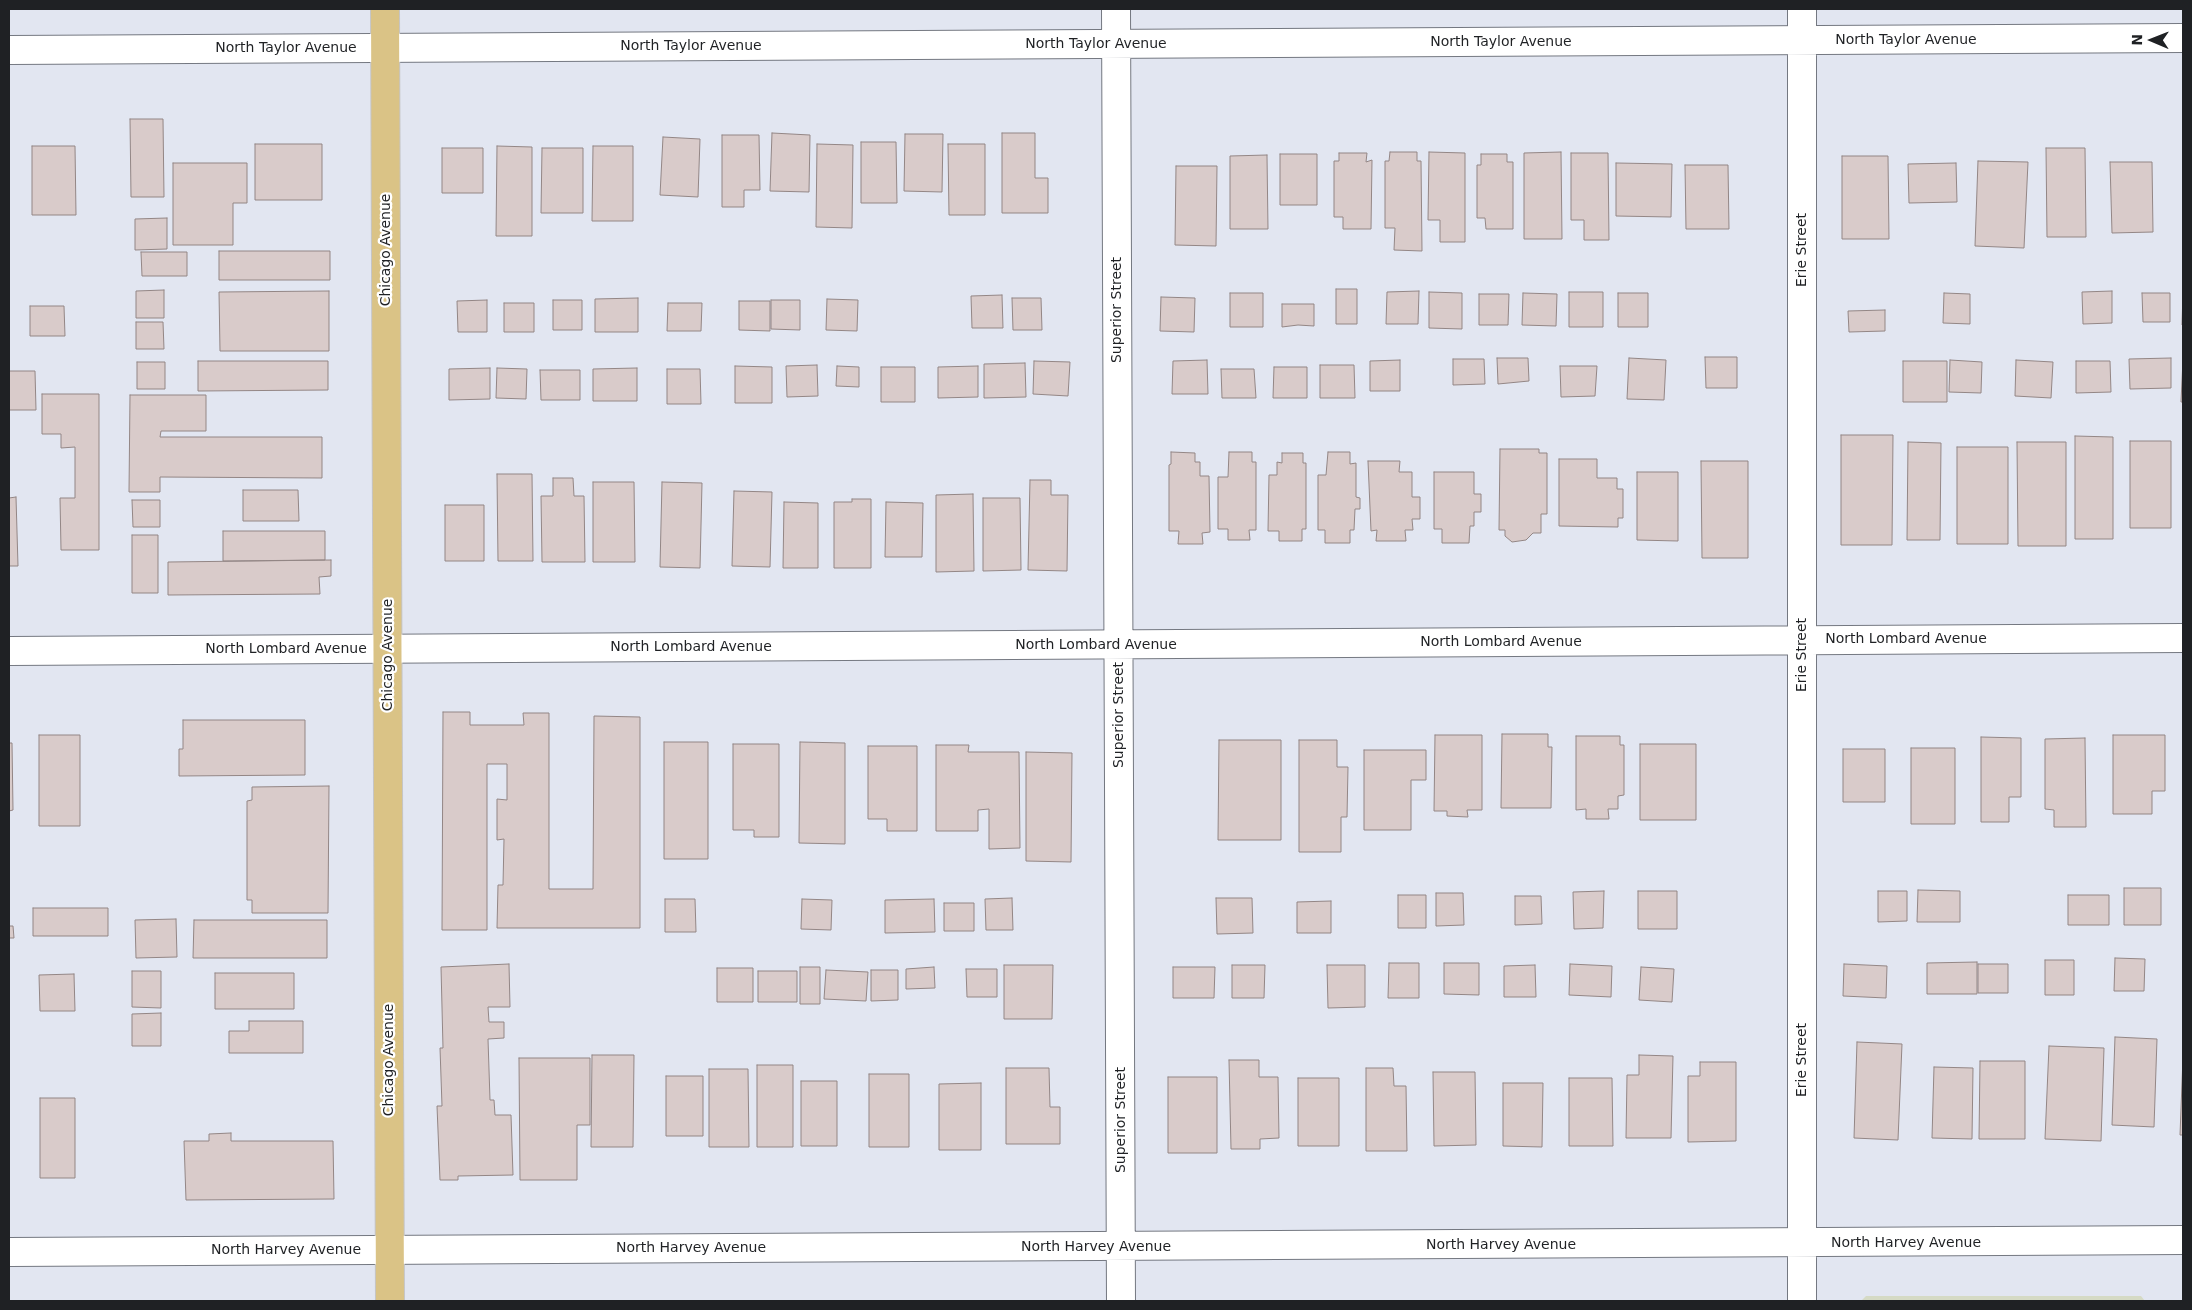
<!DOCTYPE html>
<html>
<head>
<meta charset="utf-8">
<style>
	body { margin:0 }
	#map { position:relative; width:2192px; height:1310px; overflow:hidden; background:#e2e6f1; font-family:"DejaVu Sans",sans-serif }
	canvas { display:block }
	.frame { position:absolute; inset:0; border:10px solid #1f2124; pointer-events:none }
	.north { position:absolute; left:2127px; top:15px; width:50px; height:50px; -webkit-text-stroke:4px #fff; paint-order:stroke; rotate:271deg; font-size:14px; font-weight:700; line-height:20px; text-align:center; color:#1f2124 }
	.north::after { content:''; display:block; margin:auto; width:18px; height:22px; background:#1f2124; clip-path:polygon(50% 0,100% 100%,50% 72%,0 100%) }
</style>
</head>
<body>
<div id="map">
<canvas width="2192" height="1310"></canvas>
<div class="frame"></div>
<div class="north">N</div>
</div>
<script>
const context = document.querySelector('canvas').getContext('2d');
context.lineJoin = 'round';
function paint(path, color) { context.fillStyle = color; context.fill(path, 'evenodd'); }
const poly = rows => new Path2D(rows.map(r => 'M' + r).join(''));
function trace(path, color, width, dash) { context.strokeStyle = color; context.lineWidth = width; context.lineCap = dash ? 'butt' : 'round'; context.setLineDash(dash || []); context.stroke(path); }
function write(font, color, halo, rows, align = 'center') {
  context.font = font + ' "DejaVu Sans",sans-serif'; context.lineWidth = 4.5; context.setLineDash([]); context.textBaseline = 'middle'; context.strokeStyle = halo; context.fillStyle = color; for (const [text, x, y, turn = 0] of rows) {
    context.save(); context.translate(x, y); context.rotate((+turn || 0) * Math.PI / 180); context.textAlign = isNaN(turn) ? turn : align; if (halo) context.strokeText(text, 0, 0); context.fillText(text, 0, 0); context.restore();
  }
}
const green = poly([
	[1866,1296,2141,1296,2145,1301,1861,1301]
]);
const building = poly([
	[130,119,163,119,164,197,131,197,130,119],
	[772,133,810,135,809,192,770,191,772,133],
	[1002,133,1035,133,1035,178,1048,178,1048,213,1002,213,1002,133],
	[905,134,943,134,942,192,904,191,905,134],
	[722,135,759,135,760,190,744,190,744,207,722,207,722,135],
	[663,137,700,139,698,197,660,195,663,137],
	[861,142,896,142,897,203,861,203,861,142],
	[255,144,322,144,322,200,255,200,255,144],
	[817,144,853,145,852,228,816,227,817,144],
	[948,144,985,144,985,215,949,215,948,144],
	[32,146,75,146,76,215,32,215,32,146],
	[497,146,532,147,532,236,496,236,497,146],
	[593,146,633,146,633,221,592,221,593,146],
	[442,148,483,148,483,193,442,193,442,148],
	[542,148,583,148,583,213,541,213,542,148],
	[2046,148,2085,148,2086,237,2047,237,2046,148],
	[1390,152,1417,152,1417,161,1421,161,1422,251,1394,250,1395,228,1385,228,1385,161,1389,161,1390,152],
	[1429,152,1465,153,1465,242,1440,242,1440,220,1428,220,1429,152],
	[1561,152,1562,239,1524,239,1524,153,1561,152],
	[1339,153,1367,153,1366,162,1372,160,1371,229,1343,229,1343,217,1334,217,1334,161,1339,161,1339,153],
	[1571,153,1608,153,1609,240,1584,240,1584,220,1571,220,1571,153],
	[1280,154,1317,154,1317,205,1280,205,1280,154],
	[1481,154,1507,154,1507,162,1513,162,1513,229,1486,229,1485,218,1477,218,1477,165,1481,165,1481,154],
	[1267,155,1268,229,1230,229,1230,156,1267,155],
	[1842,156,1888,156,1889,239,1842,239,1842,156],
	[1978,161,2028,162,2024,248,1975,246,1978,161],
	[2110,162,2152,162,2153,232,2112,233,2110,162],
	[173,163,247,163,247,203,233,203,233,245,173,245,173,163],
	[1616,163,1672,164,1671,217,1616,216,1616,163],
	[1956,163,1957,202,1909,203,1908,164,1956,163],
	[1685,165,1728,165,1729,229,1686,229,1685,165],
	[1176,166,1217,166,1216,246,1175,245,1176,166],
	[167,218,167,249,135,250,135,219,167,218],
	[219,251,330,251,330,280,219,280,219,251],
	[141,252,187,252,187,276,142,276,141,252],
	[1336,289,1357,289,1357,324,1336,324,1336,289],
	[164,290,164,318,136,318,136,291,164,290],
	[329,291,329,351,220,351,219,292,329,291],
	[1419,291,1418,324,1386,324,1387,292,1419,291],
	[2112,291,2112,323,2083,324,2082,292,2112,291],
	[1429,292,1462,293,1462,329,1429,328,1429,292],
	[1569,292,1603,292,1603,327,1569,327,1569,292],
	[2183,292,2183,325,2182,325,2183,292],
	[1230,293,1263,293,1263,327,1230,327,1230,293],
	[1523,293,1557,294,1556,326,1522,325,1523,293],
	[1618,293,1648,293,1648,327,1618,327,1618,293],
	[1944,293,1970,294,1970,324,1943,323,1944,293],
	[2142,293,2170,293,2170,322,2143,322,2142,293],
	[1479,294,1509,294,1508,325,1479,325,1479,294],
	[1002,295,1003,328,972,328,971,296,1002,295],
	[1161,297,1195,298,1194,332,1160,331,1161,297],
	[638,298,638,332,595,332,595,299,638,298],
	[1012,298,1041,298,1042,330,1013,330,1012,298],
	[827,299,858,300,857,331,826,330,827,299],
	[487,300,487,332,458,332,457,301,487,300],
	[553,300,582,300,582,330,553,330,553,300],
	[771,300,800,300,800,330,771,329,771,300],
	[739,301,770,301,770,331,739,330,739,301],
	[504,303,534,303,534,332,504,332,504,303],
	[668,303,702,303,701,331,667,331,668,303],
	[1282,304,1314,304,1314,326,1298,325,1282,327,1282,304],
	[30,306,64,306,65,336,30,336,30,306],
	[1885,310,1885,331,1849,332,1848,311,1885,310],
	[136,322,163,322,164,349,136,349,136,322],
	[1705,357,1737,357,1737,388,1706,388,1705,357],
	[1497,358,1528,358,1529,381,1498,384,1497,358],
	[1629,358,1666,360,1664,400,1627,399,1629,358],
	[2171,358,2171,388,2130,389,2129,359,2171,358],
	[1453,359,1484,359,1485,384,1453,385,1453,359],
	[2183,359,2183,402,2181,402,2183,359],
	[1207,360,1208,394,1172,394,1173,361,1207,360],
	[1400,360,1400,391,1370,391,1370,361,1400,360],
	[1950,360,1982,362,1981,393,1949,392,1950,360],
	[2016,360,2053,362,2051,398,2015,396,2016,360],
	[198,361,328,361,328,390,198,391,198,361],
	[1034,361,1070,362,1068,396,1033,394,1034,361],
	[1903,361,1947,361,1947,402,1903,402,1903,361],
	[2076,361,2110,361,2111,392,2076,393,2076,361],
	[137,362,165,362,165,389,137,389,137,362],
	[1025,363,1026,397,984,398,984,364,1025,363],
	[817,365,818,396,787,397,786,366,817,365],
	[1320,365,1354,365,1355,398,1320,398,1320,365],
	[735,366,772,367,772,403,735,403,735,366],
	[837,366,859,367,859,387,836,386,837,366],
	[978,366,978,397,938,398,938,367,978,366],
	[1560,366,1597,366,1595,396,1561,397,1560,366],
	[881,367,915,367,915,402,881,402,881,367],
	[1274,367,1307,367,1307,398,1273,398,1274,367],
	[490,368,490,399,449,400,449,369,490,368],
	[497,368,527,369,526,399,496,398,497,368],
	[637,368,637,401,593,401,593,369,637,368],
	[667,369,700,369,701,404,667,404,667,369],
	[1221,369,1254,369,1256,398,1222,398,1221,369],
	[540,370,580,370,580,400,541,400,540,370],
	[9,371,35,371,36,410,9,410,9,371],
	[42,394,99,394,99,550,61,550,60,498,75,498,75,447,61,448,61,434,42,434,42,394],
	[130,395,206,395,206,431,161,431,160,437,322,437,322,478,160,477,160,492,129,492,130,395],
	[1841,435,1893,435,1892,545,1841,545,1841,435],
	[2075,436,2113,437,2113,539,2075,539,2075,436],
	[2130,441,2171,441,2171,528,2130,528,2130,441],
	[1908,442,1941,443,1940,540,1907,540,1908,442],
	[2017,442,2066,442,2066,546,2018,546,2017,442],
	[1957,447,2008,447,2008,544,1957,544,1957,447],
	[1500,449,1539,449,1539,453,1547,453,1547,514,1541,514,1541,533,1533,533,1526,540,1512,542,1505,536,1505,530,1499,530,1500,449],
	[1171,452,1195,453,1195,462,1200,462,1200,476,1209,476,1210,532,1202,533,1203,544,1178,544,1179,531,1169,531,1169,465,1171,464,1171,452],
	[1229,452,1252,452,1252,462,1256,462,1256,530,1249,530,1250,540,1228,540,1228,529,1218,529,1218,477,1228,477,1229,452],
	[1328,452,1350,452,1350,464,1356,463,1356,497,1360,498,1360,509,1355,509,1354,530,1350,530,1350,543,1325,543,1325,530,1318,530,1318,475,1326,475,1328,452],
	[1282,453,1303,453,1303,463,1306,463,1306,529,1302,529,1302,541,1279,541,1279,531,1268,531,1269,475,1277,475,1277,462,1282,463,1282,453],
	[1559,459,1597,459,1597,478,1617,478,1617,489,1623,489,1623,518,1618,518,1618,527,1559,526,1559,459],
	[1368,461,1400,461,1399,472,1412,472,1412,497,1420,497,1420,519,1412,519,1413,530,1405,530,1406,541,1376,541,1377,530,1371,531,1368,461],
	[1701,461,1748,461,1748,558,1702,558,1701,461],
	[1434,472,1474,472,1474,494,1481,494,1481,512,1474,512,1474,526,1470,526,1469,543,1442,543,1442,529,1434,529,1434,472],
	[1637,472,1678,472,1678,541,1637,540,1637,472],
	[497,474,532,474,533,561,498,561,497,474],
	[553,478,573,478,574,496,584,496,585,562,542,562,541,496,553,496,553,478],
	[1030,480,1051,480,1051,495,1068,495,1067,571,1028,570,1030,480],
	[593,482,634,482,635,562,593,562,593,482],
	[662,482,702,483,700,568,660,567,662,482],
	[243,490,298,490,299,521,243,521,243,490],
	[734,491,772,492,770,567,732,566,734,491],
	[973,494,974,571,936,572,936,495,973,494],
	[16,497,18,566,9,566,9,498,16,497],
	[983,498,1020,498,1021,570,983,571,983,498],
	[852,499,871,499,871,568,834,568,834,502,852,502,852,499],
	[132,500,160,500,160,527,133,527,132,500],
	[784,502,818,503,818,568,783,568,784,502],
	[886,502,923,503,922,557,885,557,886,502],
	[445,505,484,505,484,561,445,561,445,505],
	[223,531,325,531,325,560,223,561,223,531],
	[132,535,158,535,158,593,132,593,132,535],
	[331,560,331,576,319,577,320,594,168,595,168,562,331,560],
	[443,712,470,712,470,725,524,725,523,713,549,713,549,889,593,889,594,716,640,717,640,928,497,928,498,885,503,885,504,839,497,840,497,799,507,800,507,764,487,764,487,930,442,930,443,712],
	[183,720,305,720,305,775,179,776,179,749,183,749,183,720],
	[1502,734,1548,734,1548,747,1552,747,1551,808,1501,808,1502,734],
	[39,735,80,735,80,826,39,826,39,735],
	[1435,735,1482,735,1482,810,1467,810,1468,817,1447,816,1447,811,1434,811,1435,735],
	[2113,735,2165,735,2165,791,2152,791,2152,814,2113,814,2113,735],
	[1576,736,1620,736,1620,745,1624,745,1624,795,1618,796,1618,809,1608,809,1609,819,1586,819,1586,809,1576,810,1576,736],
	[1981,737,2021,738,2021,797,2009,797,2009,822,1981,822,1981,737],
	[2085,738,2086,827,2054,827,2054,810,2045,809,2045,739,2085,738],
	[1219,740,1281,740,1281,840,1218,840,1219,740],
	[1299,740,1337,740,1337,767,1348,767,1347,817,1341,817,1341,852,1299,852,1299,740],
	[664,742,708,742,708,859,664,859,664,742],
	[800,742,845,743,845,844,799,843,800,742],
	[9,743,12,743,13,810,9,811,9,743],
	[733,744,779,744,779,837,754,837,754,830,733,830,733,744],
	[1640,744,1696,744,1696,820,1640,820,1640,744],
	[936,745,969,745,968,752,1019,752,1020,848,989,849,989,809,978,810,978,831,936,831,936,745],
	[868,746,917,746,917,831,887,831,887,819,868,819,868,746],
	[1911,748,1955,748,1955,824,1911,824,1911,748],
	[1843,749,1885,749,1885,802,1843,802,1843,749],
	[1364,750,1426,750,1426,780,1411,780,1411,830,1364,830,1364,750],
	[1026,752,1072,753,1071,862,1026,861,1026,752],
	[329,786,328,913,252,913,252,900,247,900,247,801,252,800,252,787,329,786],
	[2124,888,2161,888,2161,925,2124,925,2124,888],
	[1918,890,1960,891,1960,922,1917,922,1918,890],
	[1604,891,1603,928,1574,929,1573,892,1604,891],
	[1638,891,1677,891,1677,929,1638,929,1638,891],
	[1878,891,1907,891,1907,921,1878,922,1878,891],
	[1436,893,1463,893,1464,925,1436,926,1436,893],
	[1398,895,1426,895,1426,928,1398,928,1398,895],
	[2068,895,2109,895,2109,925,2068,925,2068,895],
	[1515,896,1541,896,1542,924,1515,925,1515,896],
	[1012,898,1013,930,986,930,985,899,1012,898],
	[1216,898,1252,898,1253,933,1217,934,1216,898],
	[665,899,695,899,696,932,665,932,665,899],
	[802,899,832,900,831,930,801,929,802,899],
	[934,899,935,932,885,933,885,900,934,899],
	[1331,901,1331,933,1297,933,1297,902,1331,901],
	[944,903,974,903,974,931,944,931,944,903],
	[33,908,108,908,108,936,33,936,33,908],
	[176,919,177,957,136,958,135,920,176,919],
	[194,920,327,920,327,958,193,958,194,920],
	[9,926,13,926,14,938,9,938,9,926],
	[2115,958,2145,959,2144,991,2114,991,2115,958],
	[2045,960,2074,960,2074,995,2045,995,2045,960],
	[1977,962,1977,994,1927,994,1927,963,1977,962],
	[1389,963,1419,963,1419,998,1388,998,1389,963],
	[1444,963,1479,963,1479,995,1444,994,1444,963],
	[509,964,510,1007,488,1007,489,1022,504,1022,504,1038,488,1039,490,1100,494,1100,495,1115,511,1115,513,1175,458,1176,458,1180,440,1180,437,1106,442,1106,440,1048,443,1048,441,967,509,964],
	[1570,964,1612,966,1611,997,1569,995,1570,964],
	[1844,964,1887,966,1886,998,1843,996,1844,964],
	[1978,964,2008,964,2008,993,1978,993,1978,964],
	[1004,965,1053,965,1052,1019,1004,1019,1004,965],
	[1232,965,1265,965,1264,998,1232,998,1232,965],
	[1327,965,1365,965,1365,1007,1328,1008,1327,965],
	[1535,965,1536,997,1504,997,1504,966,1535,965],
	[800,967,820,967,820,1004,800,1004,800,967],
	[934,967,935,988,906,989,906,969,934,967],
	[1173,967,1215,967,1214,998,1173,998,1173,967],
	[1641,967,1674,969,1672,1002,1639,1000,1641,967],
	[717,968,753,968,753,1002,717,1002,717,968],
	[966,969,997,969,997,997,967,997,966,969],
	[826,970,868,972,866,1001,824,999,826,970],
	[871,970,898,970,898,1000,871,1001,871,970],
	[132,971,161,971,161,1008,132,1007,132,971],
	[758,971,797,971,797,1002,758,1002,758,971],
	[215,973,294,973,294,1009,215,1009,215,973],
	[74,974,75,1011,40,1011,39,975,74,974],
	[161,1013,161,1046,132,1046,132,1014,161,1013],
	[249,1021,303,1021,303,1053,229,1053,229,1031,249,1031,249,1021],
	[2115,1037,2157,1039,2154,1127,2112,1125,2115,1037],
	[1857,1042,1902,1044,1898,1140,1854,1138,1857,1042],
	[2049,1046,2104,1048,2101,1141,2045,1139,2049,1046],
	[592,1055,634,1055,633,1147,591,1147,592,1055],
	[1639,1055,1673,1056,1671,1138,1626,1138,1627,1075,1639,1075,1639,1055],
	[2183,1057,2183,1135,2180,1135,2183,1057],
	[519,1058,590,1058,590,1125,577,1125,577,1180,520,1180,519,1058],
	[1229,1060,1259,1060,1259,1077,1278,1077,1279,1138,1260,1139,1260,1149,1231,1149,1229,1060],
	[1980,1061,2025,1061,2025,1139,1979,1139,1980,1061],
	[1700,1062,1736,1062,1736,1141,1688,1142,1688,1076,1700,1076,1700,1062],
	[757,1065,793,1065,793,1147,757,1147,757,1065],
	[1934,1067,1973,1068,1972,1139,1932,1138,1934,1067],
	[1006,1068,1049,1068,1050,1107,1060,1107,1060,1144,1006,1144,1006,1068],
	[1366,1068,1393,1068,1394,1086,1406,1086,1407,1151,1366,1151,1366,1068],
	[709,1069,748,1069,749,1147,709,1147,709,1069],
	[1433,1072,1475,1072,1476,1145,1434,1146,1433,1072],
	[869,1074,909,1074,909,1147,869,1147,869,1074],
	[666,1076,703,1076,703,1136,666,1136,666,1076],
	[1168,1077,1217,1077,1217,1153,1168,1153,1168,1077],
	[1298,1078,1339,1078,1339,1146,1298,1146,1298,1078],
	[1569,1078,1612,1078,1613,1146,1569,1146,1569,1078],
	[801,1081,837,1081,837,1146,801,1146,801,1081],
	[981,1083,981,1150,939,1150,939,1084,981,1083],
	[1503,1083,1543,1083,1542,1147,1503,1146,1503,1083],
	[40,1098,75,1098,75,1178,40,1178,40,1098],
	[231,1133,231,1141,333,1141,334,1199,186,1200,184,1141,209,1141,209,1134,231,1133]
]);
const minor = poly([
	[1116,9,1121,1301],
	[1802,9,1802,1301],
	[9,50,2183,38],
	[9,651,2183,638],
	[9,1252,2183,1240]
]);
const major = poly([
	[385,9,390,1301]
]);
const streetNames = [
	["North Taylor Avenue",1906,40],
	["North Taylor Avenue",1501,42],
	["North Taylor Avenue",1096,44],
	["North Taylor Avenue",691,46],
	["North Taylor Avenue",286,48],
	["Chicago Avenue",386,250,-90],
	["Erie Street",1802,250,-90],
	["Superior Street",1117,310,-90],
	["North Lombard Avenue",1906,639],
	["North Lombard Avenue",1501,642],
	["North Lombard Avenue",1096,645],
	["North Lombard Avenue",691,647],
	["North Lombard Avenue",286,649],
	["Chicago Avenue",388,655,-90],
	["Erie Street",1802,655,-90],
	["Superior Street",1119,715,-90],
	["Chicago Avenue",389,1060,-90],
	["Erie Street",1802,1060,-90],
	["Superior Street",1121,1120,-90],
	["North Harvey Avenue",1906,1243],
	["North Harvey Avenue",1501,1245],
	["North Harvey Avenue",1096,1247],
	["North Harvey Avenue",691,1248],
	["North Harvey Avenue",286,1250]
];
paint(green, '#d5dac5');
paint(building, '#d9cbca');
trace(building, '#938685', 1);
trace(minor, '#747881', 30);
trace(major, '#c5c5c6', 30);
trace(minor, '#fff', 28);
trace(major, '#dac386', 28);
write('14px', '#1f2124', '#fff', streetNames);
</script>
</body>
</html>
